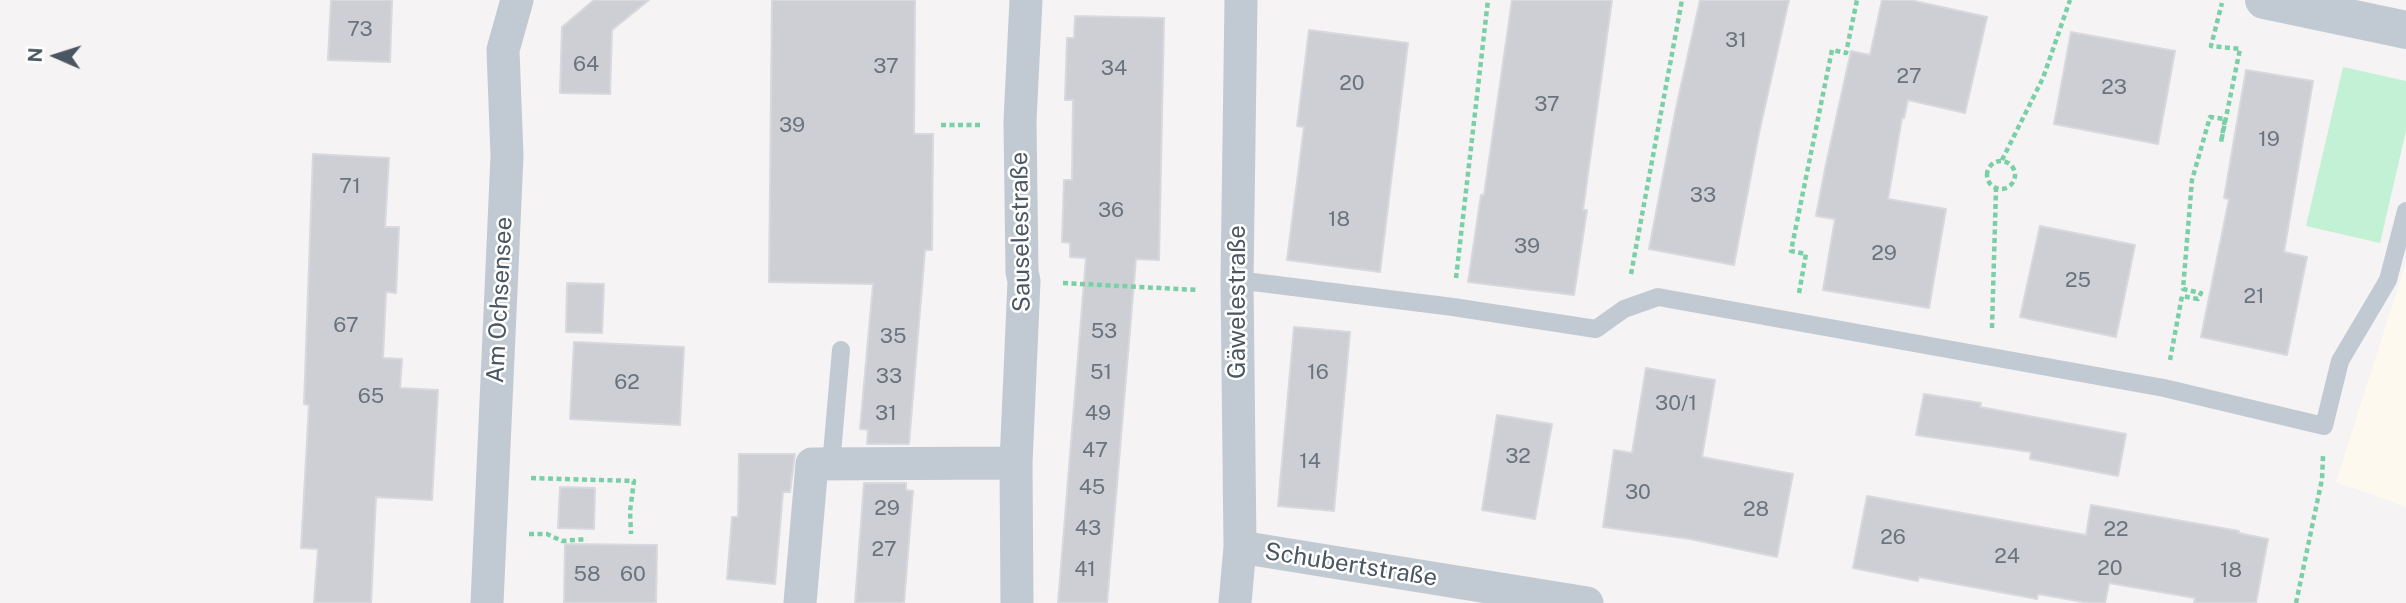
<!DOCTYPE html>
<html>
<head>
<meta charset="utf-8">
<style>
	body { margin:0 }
	#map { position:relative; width:2406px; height:603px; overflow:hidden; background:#f5f3f3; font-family:"Public Sans",sans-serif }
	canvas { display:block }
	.north { position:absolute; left:21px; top:21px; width:70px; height:70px; -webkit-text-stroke:5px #fff; paint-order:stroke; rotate:273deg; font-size:19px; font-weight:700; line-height:28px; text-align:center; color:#4a5661 }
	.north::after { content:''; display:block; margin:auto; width:24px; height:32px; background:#4a5661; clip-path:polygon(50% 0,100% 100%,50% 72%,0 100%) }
</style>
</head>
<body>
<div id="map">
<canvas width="2406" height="603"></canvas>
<div class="north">N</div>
</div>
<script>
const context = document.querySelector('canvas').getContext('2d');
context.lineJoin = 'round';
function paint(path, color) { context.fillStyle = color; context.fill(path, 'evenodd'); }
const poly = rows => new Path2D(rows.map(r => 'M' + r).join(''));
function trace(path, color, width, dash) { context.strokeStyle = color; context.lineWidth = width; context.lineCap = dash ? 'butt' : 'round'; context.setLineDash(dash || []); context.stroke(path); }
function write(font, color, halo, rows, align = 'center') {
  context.font = font + ' "Public Sans",sans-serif'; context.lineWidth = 5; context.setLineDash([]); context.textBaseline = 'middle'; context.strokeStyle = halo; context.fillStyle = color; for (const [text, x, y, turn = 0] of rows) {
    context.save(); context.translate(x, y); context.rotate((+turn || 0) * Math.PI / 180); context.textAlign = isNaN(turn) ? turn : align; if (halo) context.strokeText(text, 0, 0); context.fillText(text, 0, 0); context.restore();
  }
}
const commercial = poly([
	[2406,262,2406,507,2336,482]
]);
const green = poly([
	[2343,67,2406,81,2406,131,2380,243,2306,226]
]);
const building = poly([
	[331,0,392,0,390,62,328,60,331,0],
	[594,0,649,0,612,30,610,94,560,93,562,27,594,0],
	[772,0,915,0,914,134,933,134,932,250,925,250,909,444,867,444,868,430,860,429,873,284,769,282,772,0],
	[1512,0,1612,0,1583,210,1587,210,1574,295,1468,282,1481,195,1484,195,1512,0],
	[1700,0,1789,0,1759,133,1734,265,1649,249,1676,108,1700,0],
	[1882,0,1910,0,1987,17,1965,113,1908,100,1904,118,1902,118,1888,199,1946,209,1929,308,1823,290,1835,219,1816,216,1826,164,1851,51,1870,55,1882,0],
	[1075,16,1164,18,1159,260,1136,259,1107,603,1058,603,1086,258,1070,257,1070,243,1062,242,1064,180,1072,180,1073,100,1065,100,1067,38,1074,38,1075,16],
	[1309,30,1408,43,1380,272,1287,260,1304,127,1297,126,1309,30],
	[2071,32,2175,51,2158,144,2054,124,2071,32],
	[2246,70,2313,81,2284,252,2307,257,2287,355,2201,337,2229,199,2224,198,2246,70],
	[313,154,389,158,385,227,399,227,396,293,386,292,383,358,402,359,400,388,438,390,432,500,376,497,371,603,314,603,318,549,301,548,309,405,304,404,313,154],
	[2040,226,2135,245,2116,337,2020,317,2040,226],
	[567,283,604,284,602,333,566,332,567,283],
	[1294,327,1350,332,1334,511,1278,506,1294,327],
	[574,342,684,347,680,425,570,419,574,342],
	[1646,368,1715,380,1702,457,1793,474,1777,557,1690,539,1603,527,1614,450,1632,453,1646,368],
	[1924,394,1981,403,1980,407,2126,434,2118,476,2030,459,2031,452,1916,435,1924,394],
	[1497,415,1552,424,1535,519,1482,510,1497,415],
	[739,454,795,454,790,492,783,492,775,584,727,579,732,517,738,517,739,454],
	[864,483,906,483,906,490,913,491,904,603,855,603,864,483],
	[560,487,595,488,594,529,558,528,560,487],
	[1867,496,2086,535,2091,505,2239,531,2238,533,2268,539,2256,603,2194,603,2195,598,2109,583,2105,603,2089,603,2038,594,2037,599,1919,577,1918,581,1853,568,1867,496],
	[565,544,657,545,656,603,564,603,565,544]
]);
const path = poly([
	[941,125,981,125],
	[2002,160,2043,78,2070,0],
	'1987 175a14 14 0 1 1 28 0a14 14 0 1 1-28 0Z',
	[1631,274,1682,0],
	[1456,278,1488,0],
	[1063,283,1198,290],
	[1799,293,1806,254,1791,251,1832,50,1846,53,1857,0],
	[1992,328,1996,189],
	[2170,360,2182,296,2198,299,2201,293,2183,289,2192,180,2210,117,2225,119,2221,142,2240,49,2211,46,2222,3],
	[531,478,634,481,630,511,631,534],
	[529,534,547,534,562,541,587,539],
	[2296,603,2322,479,2323,456]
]);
const service = poly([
	[1237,280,1453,307,1596,329,1624,309,1658,297,2164,388,2324,426,2340,361,2388,280,2406,211],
	[831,465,841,350]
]);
const minor = poly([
	[1240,547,1587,603],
	[487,603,507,156,503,50,517,0],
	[800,603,812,464,1016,463],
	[1017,603,1016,463,1024,281,1022,272,1020,121,1026,0],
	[1235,603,1240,547,1237,280,1241,0]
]);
const tertiary = poly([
	[2264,0,2406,30]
]);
const numberNames = [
	["73",360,30],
	["31",1736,41],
	["64",586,65],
	["37",886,67],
	["34",1114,69],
	["27",1909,77],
	["20",1352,84],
	["23",2114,88],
	["37",1547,105],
	["39",792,126],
	["19",2269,140],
	["71",350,187],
	["33",1703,196],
	["36",1111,211],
	["18",1339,220],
	["39",1527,247],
	["29",1884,254],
	["25",2078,281],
	["21",2254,297],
	["67",346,326],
	["53",1104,332],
	["35",893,337],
	["51",1101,373],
	["16",1318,373],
	["33",889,377],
	["62",627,383],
	["65",371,397],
	["30/1",1676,404],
	["31",886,414],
	["49",1098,414],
	["47",1095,451],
	["32",1518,457],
	["14",1310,462],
	["45",1092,488],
	["30",1638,493],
	["29",887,509],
	["28",1756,510],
	["43",1088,529],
	["22",2116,530],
	["26",1893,538],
	["27",884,550],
	["24",2007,557],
	["20",2110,569],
	["41",1085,570],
	["18",2231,571],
	["58",587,575],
	["60",633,575]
];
const streetNames = [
	["Sauselestraße",1021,232,-91],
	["Am Ochsensee",500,300,-87],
	["Gäwelestraße",1238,302,-90],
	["Schubertstraße",1351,565,9]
];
paint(commercial, '#fdf9ef');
paint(green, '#c3f1d5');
paint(building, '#cdcfd5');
trace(building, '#d7d9de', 2);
trace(path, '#7ad0a6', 4.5, [5, 3.5]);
trace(service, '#c1cad2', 18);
trace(minor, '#c1cad2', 33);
trace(tertiary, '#c1cad2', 38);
write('21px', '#6b747e', null, numberNames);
write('24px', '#4a5661', '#fff', streetNames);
</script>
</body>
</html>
